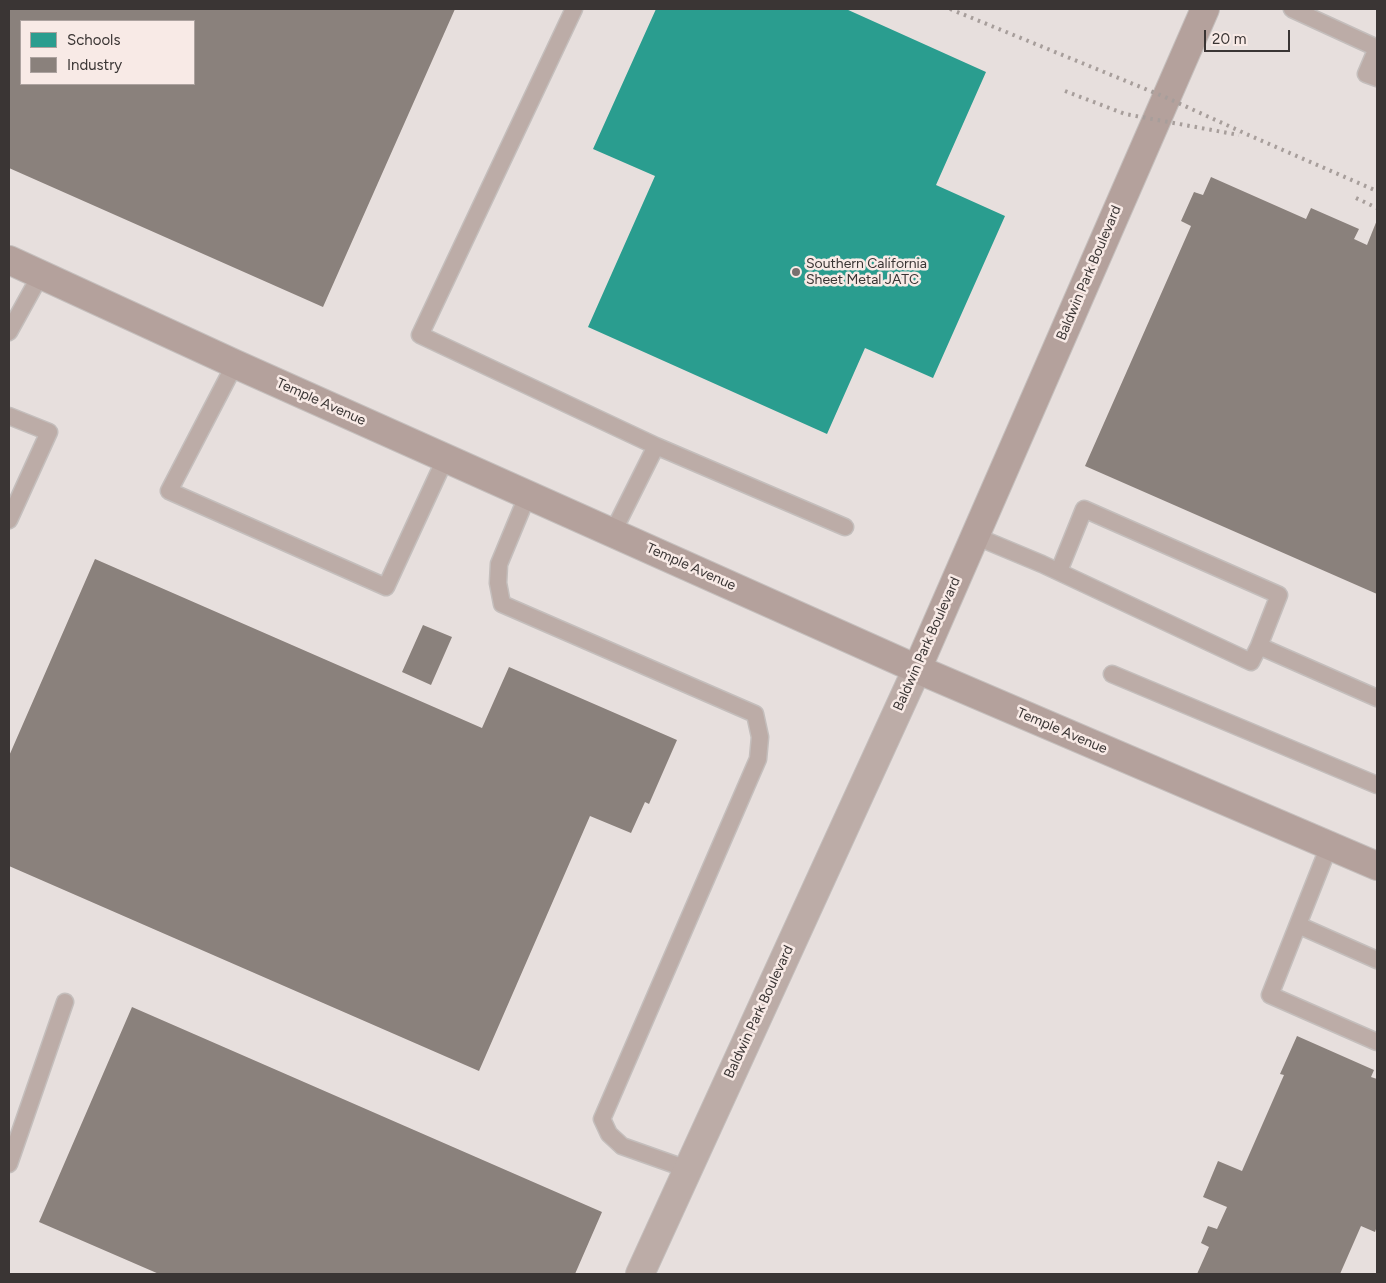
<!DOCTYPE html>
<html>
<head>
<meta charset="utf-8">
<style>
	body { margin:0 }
	#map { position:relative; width:1386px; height:1283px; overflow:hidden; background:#e7dfdd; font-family:Figtree,sans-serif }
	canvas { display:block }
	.frame { position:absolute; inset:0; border:10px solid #3a3534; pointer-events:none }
	.legend { position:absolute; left:20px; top:20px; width:175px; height:65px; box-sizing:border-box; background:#f8eae6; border:1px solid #aca29f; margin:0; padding:6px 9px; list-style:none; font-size:15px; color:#3a3534 }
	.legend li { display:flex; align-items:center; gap:10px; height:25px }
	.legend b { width:25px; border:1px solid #aca29f }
	.scale { position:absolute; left:1204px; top:30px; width:86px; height:22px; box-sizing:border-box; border:2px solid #3a3534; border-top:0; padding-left:6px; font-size:15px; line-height:18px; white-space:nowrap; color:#3a3534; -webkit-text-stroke:4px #f8eae6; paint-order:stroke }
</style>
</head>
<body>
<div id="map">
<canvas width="1386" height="1283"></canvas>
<div class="frame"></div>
<ul class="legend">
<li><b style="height:14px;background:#2a9d8f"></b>Schools</li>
<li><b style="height:14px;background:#8a817c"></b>Industry</li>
</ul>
<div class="scale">20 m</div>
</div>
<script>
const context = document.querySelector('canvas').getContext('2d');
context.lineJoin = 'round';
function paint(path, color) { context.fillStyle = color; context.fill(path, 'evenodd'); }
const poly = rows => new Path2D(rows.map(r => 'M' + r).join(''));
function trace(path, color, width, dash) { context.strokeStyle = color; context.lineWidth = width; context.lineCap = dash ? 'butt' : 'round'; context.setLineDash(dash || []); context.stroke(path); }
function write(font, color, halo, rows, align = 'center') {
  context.font = font + ' Figtree,sans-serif'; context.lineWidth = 5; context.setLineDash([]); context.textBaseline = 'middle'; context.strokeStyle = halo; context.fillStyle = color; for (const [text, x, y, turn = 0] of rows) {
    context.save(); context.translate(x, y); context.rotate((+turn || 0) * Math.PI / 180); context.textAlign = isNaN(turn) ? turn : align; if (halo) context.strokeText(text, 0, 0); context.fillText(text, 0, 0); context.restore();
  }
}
const schools = poly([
	[656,9,846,9,986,72,936,185,1005,216,933,378,865,348,827,434,588,327,655,176,593,149]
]);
const industry = poly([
	[9,9,455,9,323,307,9,168],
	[21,21,194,21,194,84,21,84],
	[1211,177,1306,219,1311,208,1359,229,1354,239,1367,245,1377,220,1377,594,1085,466,1191,226,1181,221,1194,192,1203,195],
	[95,559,482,728,509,667,677,740,649,804,645,802,631,833,590,816,479,1071,9,866,9,756],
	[423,625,452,637,431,685,402,672],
	[132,1007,602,1212,575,1274,159,1274,39,1222],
	[1297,1036,1374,1070,1371,1077,1377,1079,1377,1226,1375,1232,1361,1226,1340,1274,1197,1274,1209,1247,1201,1243,1208,1226,1217,1229,1227,1207,1203,1197,1218,1161,1242,1171,1284,1075,1280,1074]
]);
const service = poly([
	[574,9,420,335,656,446],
	[1292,9,1377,48,1366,74,1377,78],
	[9,332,41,274],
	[235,364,169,491,386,587,446,457],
	[9,416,49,432,9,520],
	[528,494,499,564,498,583,502,604,755,714,760,737,758,759,602,1119,609,1134,622,1146,687,1169],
	[613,532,656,446,845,527],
	[975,536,1042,564,1251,662,1259,646,1279,595,1084,509,1059,571],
	[1259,646,1377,698],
	[1112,674,1377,785],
	[1329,846,1270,995,1377,1042],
	[1298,925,1377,960],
	[9,1164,65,1002]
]);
const minor = poly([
	[640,1274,917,669]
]);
const secondary = poly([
	[9,260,235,364,917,669,1377,866],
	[917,669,1205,9]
]);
const rail = poly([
	[950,9,1165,97,1253,137,1377,191],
	[1065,91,1125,114,1239,135],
	[1356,198,1377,208]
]);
const markers = [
	[796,272,5,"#77706f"]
];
const poiNames = [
	["Southern California",806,264],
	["Sheet Metal JATC",806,280]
];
const streetNames = [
	["Baldwin Park Boulevard",1089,273,-67],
	["Temple Avenue",321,402,24],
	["Temple Avenue",691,567,24],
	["Baldwin Park Boulevard",927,644,-66],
	["Temple Avenue",1062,731,23],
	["Baldwin Park Boulevard",759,1012,-65]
];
paint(schools, '#2a9d8f');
paint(industry, '#8a817c');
trace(service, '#c4bebc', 19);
trace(minor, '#c4bebc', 30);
trace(secondary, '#c4bebc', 30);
trace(service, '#bcaca7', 16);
trace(minor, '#bcaca7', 28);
trace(secondary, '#b4a19c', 28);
trace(rail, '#a79e9b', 4, [2.5, 5]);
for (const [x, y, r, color] of markers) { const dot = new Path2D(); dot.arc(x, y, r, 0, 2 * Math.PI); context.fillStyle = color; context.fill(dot); trace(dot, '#f8eae6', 2); }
write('14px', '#3a3534', '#f8eae6', poiNames, 'left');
write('14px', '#3a3534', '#f8eae6', streetNames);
</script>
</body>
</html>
